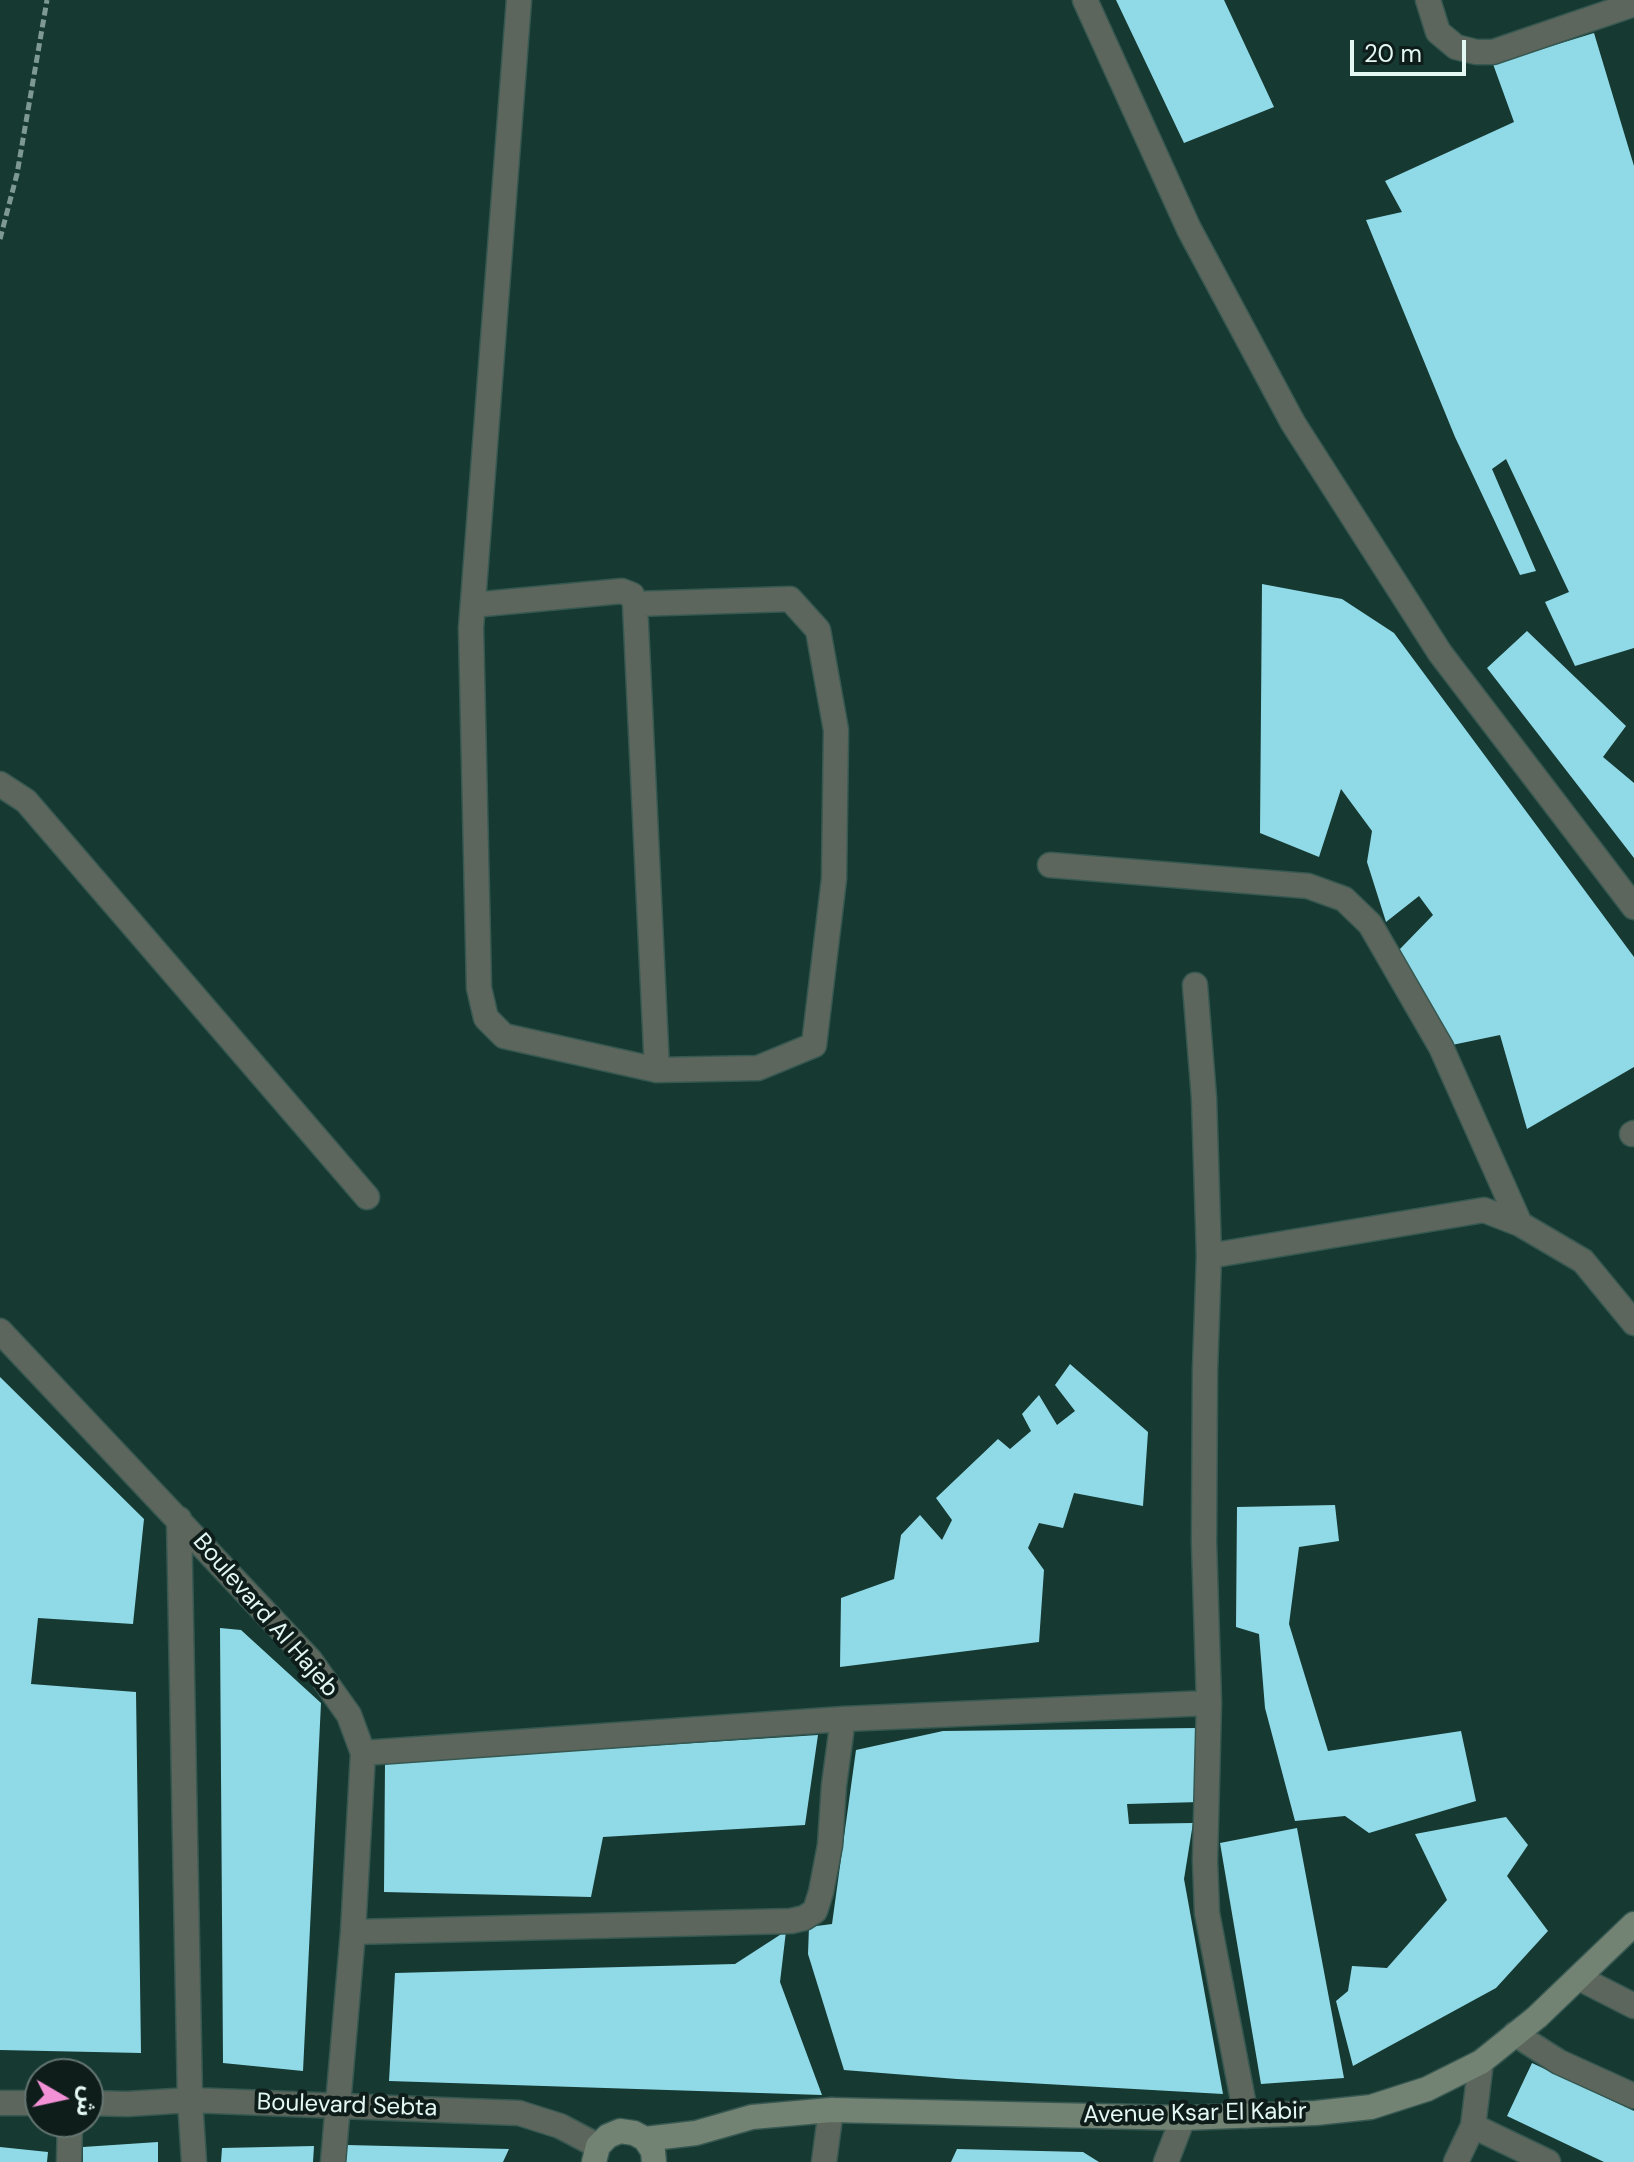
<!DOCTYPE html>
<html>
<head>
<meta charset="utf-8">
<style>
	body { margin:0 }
	#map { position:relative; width:1634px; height:2162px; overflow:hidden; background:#163932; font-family:"DM Sans","Noto Sans Arabic",sans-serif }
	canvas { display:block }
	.north { position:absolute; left:24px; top:2058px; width:80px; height:80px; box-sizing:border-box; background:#0e1d1a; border:2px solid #647571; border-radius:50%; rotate:99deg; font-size:22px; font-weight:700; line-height:32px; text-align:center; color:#e4f8f3 }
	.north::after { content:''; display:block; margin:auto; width:28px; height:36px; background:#f391d6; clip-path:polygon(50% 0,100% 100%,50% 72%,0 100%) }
	.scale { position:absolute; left:1350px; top:40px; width:116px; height:36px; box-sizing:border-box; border:4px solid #e4f8f3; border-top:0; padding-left:10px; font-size:24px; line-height:28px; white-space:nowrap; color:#e4f8f3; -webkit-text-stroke:6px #0e1d1a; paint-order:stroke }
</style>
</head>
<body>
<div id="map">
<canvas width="1634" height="2162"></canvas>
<div class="north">ش</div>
<div class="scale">20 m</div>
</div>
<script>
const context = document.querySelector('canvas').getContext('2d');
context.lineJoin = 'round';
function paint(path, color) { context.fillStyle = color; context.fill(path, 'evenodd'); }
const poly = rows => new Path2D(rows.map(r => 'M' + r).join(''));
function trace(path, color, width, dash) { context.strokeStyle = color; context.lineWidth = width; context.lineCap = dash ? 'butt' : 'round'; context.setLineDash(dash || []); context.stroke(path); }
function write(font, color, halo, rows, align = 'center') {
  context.font = font + ' "DM Sans",sans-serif'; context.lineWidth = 8; context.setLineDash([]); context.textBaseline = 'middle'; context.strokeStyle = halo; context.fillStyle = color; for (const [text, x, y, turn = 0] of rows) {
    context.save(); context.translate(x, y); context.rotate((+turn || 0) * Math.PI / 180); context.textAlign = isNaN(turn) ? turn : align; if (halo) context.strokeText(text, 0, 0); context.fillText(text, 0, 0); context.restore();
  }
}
const building = poly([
	[1116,0,1224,0,1274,107,1184,143],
	[1594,33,1634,166,1634,648,1575,666,1545,602,1569,592,1506,459,1492,469,1536,571,1520,575,1455,437,1366,220,1402,212,1385,181,1514,122,1493,64],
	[1262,584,1342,599,1394,633,1634,957,1634,1067,1527,1129,1500,1035,1452,1045,1399,950,1433,915,1419,896,1386,922,1367,862,1372,831,1341,789,1319,857,1260,833],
	[1527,631,1626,726,1603,757,1634,783,1634,858,1487,668],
	[1070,1364,1148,1432,1143,1506,1074,1493,1063,1528,1039,1523,1028,1548,1044,1570,1039,1642,840,1667,841,1598,894,1579,901,1535,920,1515,942,1540,952,1520,936,1498,998,1439,1010,1449,1031,1431,1022,1414,1039,1395,1057,1425,1075,1411,1055,1385],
	[0,1377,144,1519,133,1624,38,1618,31,1684,136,1692,141,2053,0,2050],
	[1335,1505,1339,1541,1299,1547,1289,1624,1328,1751,1461,1731,1476,1801,1369,1833,1345,1816,1295,1821,1265,1708,1259,1634,1236,1627,1237,1507],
	[220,1628,241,1630,321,1703,303,2071,223,2063],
	[1198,1728,1200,1802,1127,1804,1129,1824,1193,1823,1184,1879,1223,2094,957,2079,844,2070,808,1954,809,1927,832,1924,856,1750,943,1731],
	[818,1735,805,1825,603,1837,591,1897,384,1892,385,1763],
	[1506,1817,1528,1845,1507,1876,1548,1931,1496,1988,1353,2066,1336,2001,1348,1991,1352,1966,1387,1968,1447,1900,1415,1834],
	[1297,1828,1344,2078,1261,2084,1220,1843],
	[786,1931,780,1982,822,2095,389,2081,395,1973,735,1964],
	[1532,2063,1634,2111,1634,2162,1604,2162,1507,2116],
	[158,2142,158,2162,83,2162,83,2147],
	[347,2145,509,2149,503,2162,346,2162],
	[314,2146,313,2162,221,2162,222,2148],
	[0,2147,48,2152,47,2162,0,2162],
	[957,2149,1083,2152,1099,2162,951,2162]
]);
const path = poly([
	[0,239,17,174,47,0]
]);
const street = poly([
	[519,0,471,628,479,988,486,1018,504,1036,657,1070,758,1068,814,1045,834,879,836,730,818,630,790,599,635,604],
	[1085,0,1189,229,1293,423,1440,653,1634,907],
	[1428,0,1438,32,1456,47,1476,52,1493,52,1634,4],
	[473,605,622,591,632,595,635,604,657,1070],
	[0,784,26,801,367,1197],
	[1050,865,1308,886,1344,899,1370,924,1441,1047,1520,1224],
	[1195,985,1204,1098,1209,1256,1205,1370,1204,1542,1209,1703,1205,1860,1207,1913,1246,2116],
	[1632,1134,1634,1133],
	[1209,1256,1484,1210,1520,1224,1583,1261,1634,1323],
	[0,1331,310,1660,349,1715,363,1753,353,1932,333,2162],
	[179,1519,190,2100,194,2162],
	[363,1753,843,1719,1209,1703],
	[353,1932,791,1921,804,1918,815,1911,821,1892,830,1845,834,1785,843,1719],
	[1579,1978,1634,2006],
	[1515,2034,1559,2062,1634,2096],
	[0,2103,40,2103],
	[88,2103,127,2104,190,2100,519,2113,560,2126,598,2146],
	[1473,2126,1548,2162],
	[69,2162,70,2122],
	[824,2162,831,2110],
	[1166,2162,1183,2118],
	[1456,2162,1473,2126,1481,2062]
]);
const secondary = poly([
	[645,2139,696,2133,752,2117,831,2110,1183,2118,1316,2113,1371,2107,1427,2089,1481,2062,1537,2017,1634,1924],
	[594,2162,598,2146,608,2136,620,2131,634,2133,645,2139,653,2151,654,2162]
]);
const streetNames = [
	["Boulevard Al Hajeb",265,1616,49],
	["Boulevard Sebta",347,2106,2],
	["Avenue Ksar El Kabir",1195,2114,-1]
];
paint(building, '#90dae8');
trace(street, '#375851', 27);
trace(secondary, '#375851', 27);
trace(path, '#7e9993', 5, [8, 4]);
trace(street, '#5c665c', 24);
trace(secondary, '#728273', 24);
write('24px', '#e4f8f3', '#0e1d1a', streetNames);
</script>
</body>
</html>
